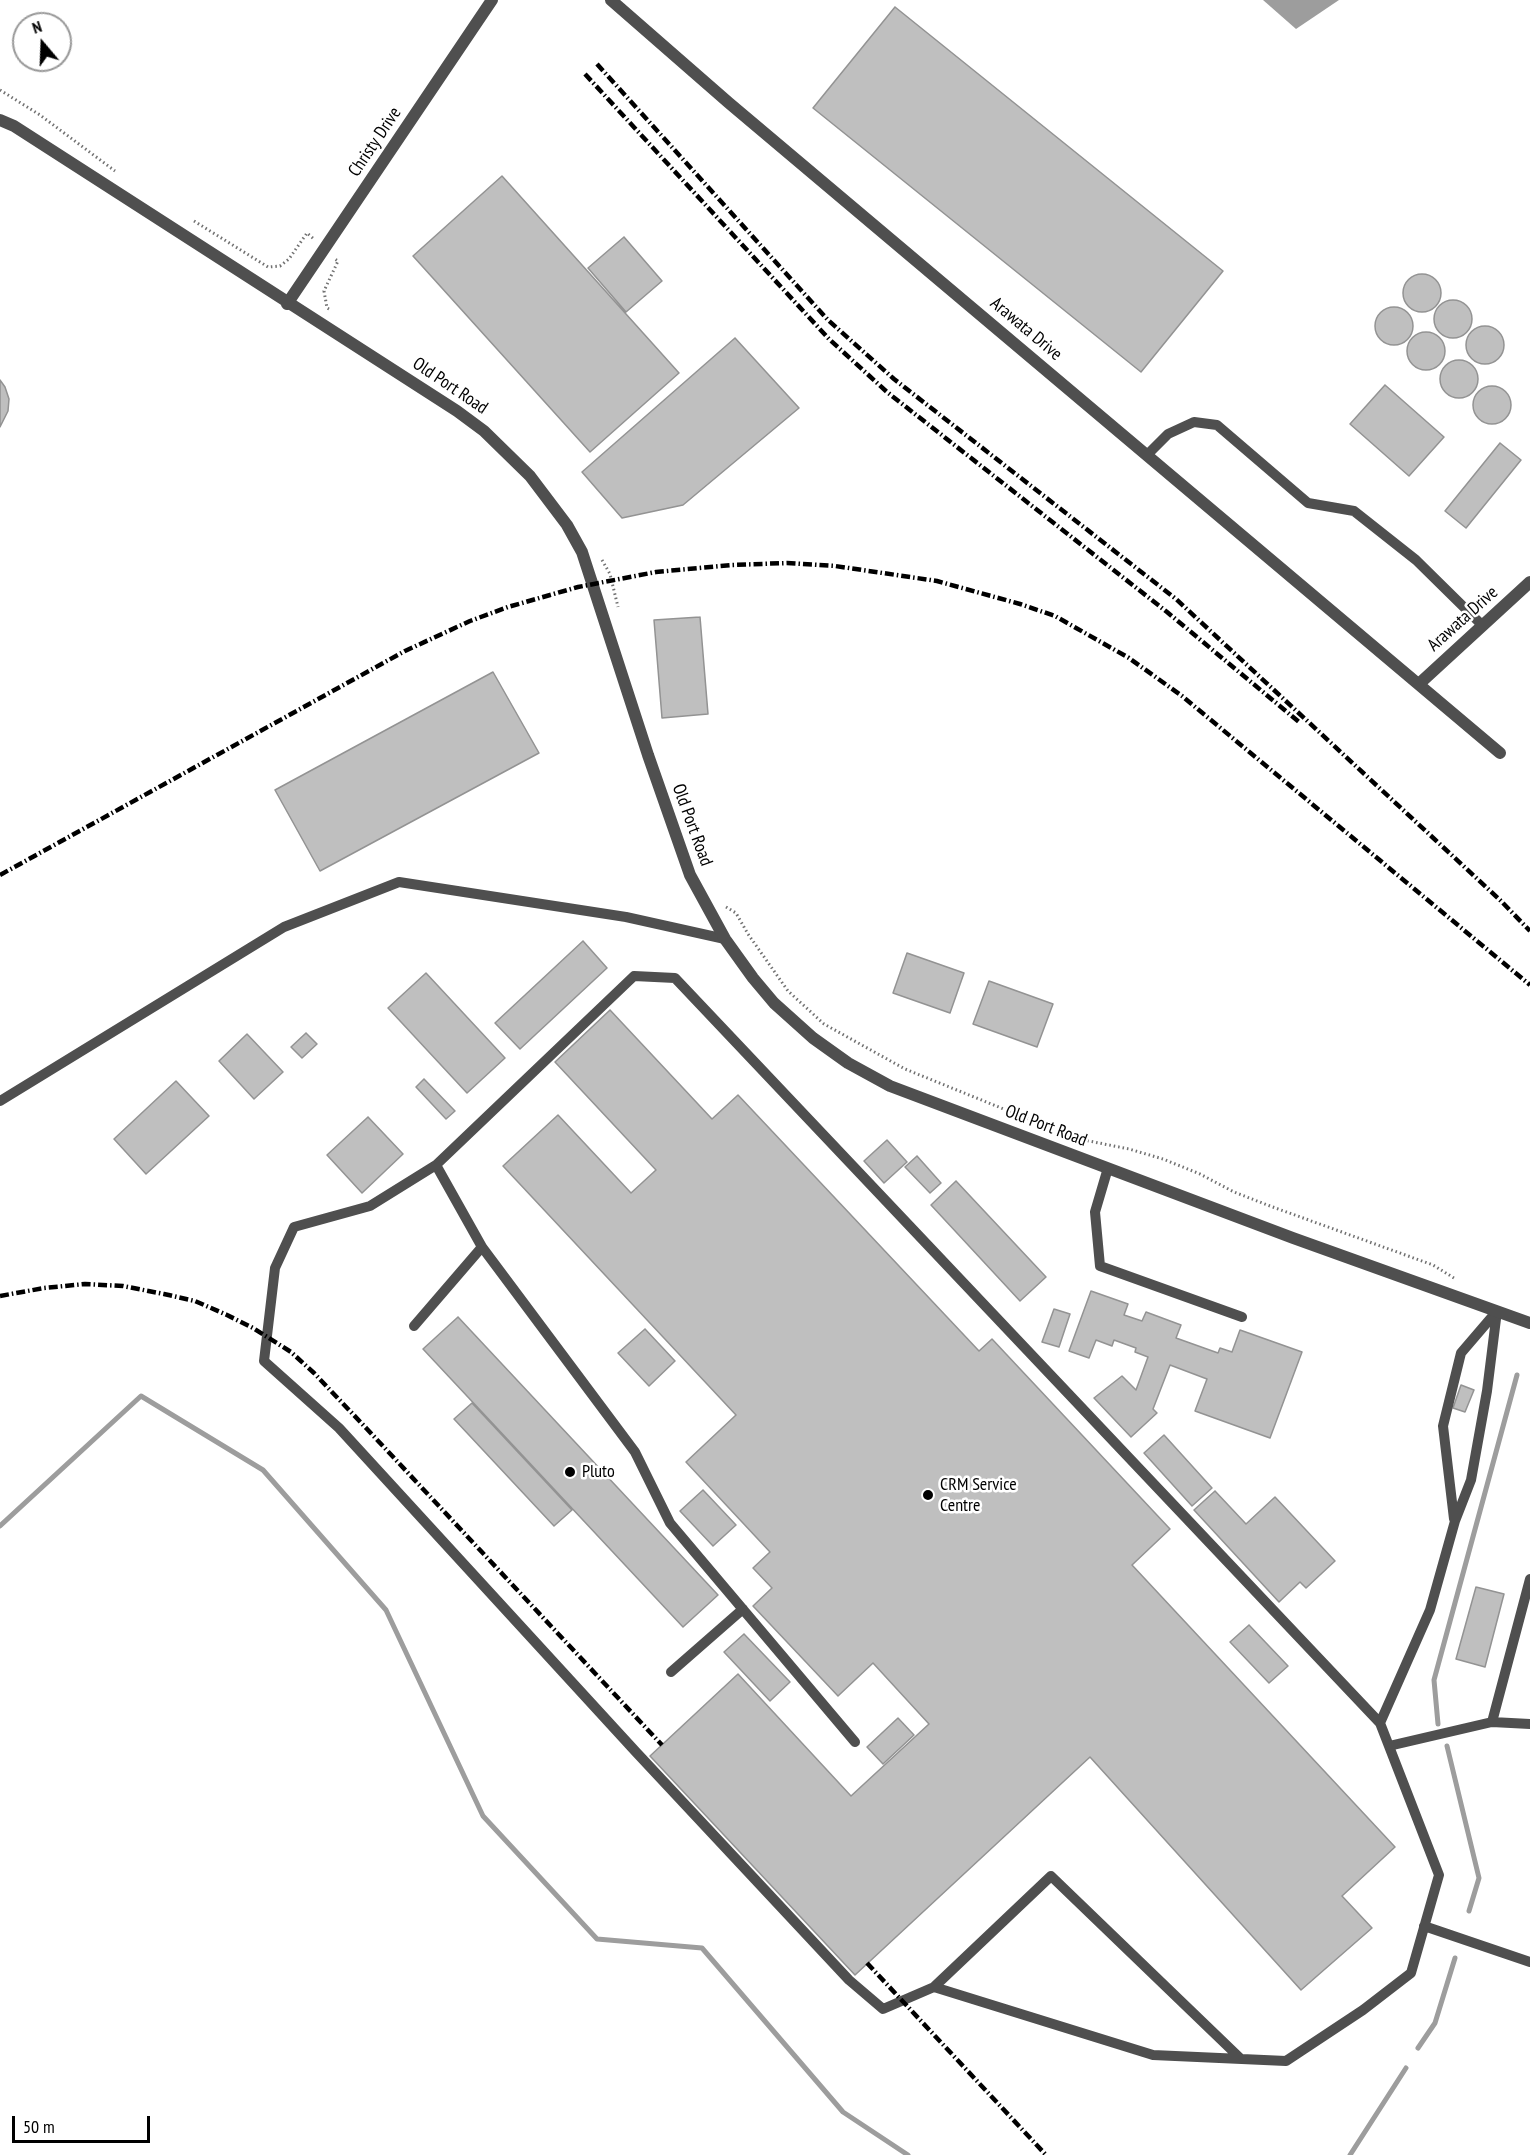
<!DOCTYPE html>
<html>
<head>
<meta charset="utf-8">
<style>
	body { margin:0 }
	#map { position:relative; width:1530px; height:2155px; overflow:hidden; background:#fff; font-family:"PT Sans Narrow",sans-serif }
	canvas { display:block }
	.north { position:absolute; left:12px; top:12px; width:60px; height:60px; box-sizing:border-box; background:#fff; border:2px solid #999; border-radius:50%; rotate:341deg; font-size:16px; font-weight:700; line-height:24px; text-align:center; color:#000 }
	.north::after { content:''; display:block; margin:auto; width:21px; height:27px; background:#000; clip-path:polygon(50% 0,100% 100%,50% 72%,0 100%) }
	.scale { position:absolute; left:12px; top:2116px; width:138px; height:27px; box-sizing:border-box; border:3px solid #000; border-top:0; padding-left:8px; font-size:18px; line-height:21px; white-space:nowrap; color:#000; -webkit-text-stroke:4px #fff; paint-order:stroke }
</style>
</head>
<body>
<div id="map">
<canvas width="1530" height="2155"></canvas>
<div class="north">N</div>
<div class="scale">50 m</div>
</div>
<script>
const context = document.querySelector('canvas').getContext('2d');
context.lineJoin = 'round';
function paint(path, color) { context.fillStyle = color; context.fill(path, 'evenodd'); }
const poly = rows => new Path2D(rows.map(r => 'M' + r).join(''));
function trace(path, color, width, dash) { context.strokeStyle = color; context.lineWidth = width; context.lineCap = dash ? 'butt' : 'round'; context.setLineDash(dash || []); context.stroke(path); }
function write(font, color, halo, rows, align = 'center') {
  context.font = font + ' "PT Sans Narrow",sans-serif'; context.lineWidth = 5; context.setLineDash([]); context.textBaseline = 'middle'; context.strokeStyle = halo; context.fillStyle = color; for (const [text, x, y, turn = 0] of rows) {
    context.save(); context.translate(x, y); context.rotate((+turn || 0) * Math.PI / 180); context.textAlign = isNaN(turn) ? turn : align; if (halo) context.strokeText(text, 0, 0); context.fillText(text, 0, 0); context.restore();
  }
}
const water = poly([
	[1263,0,1339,0,1296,29]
]);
const stream = poly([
	[0,1526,141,1396,263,1470,386,1610,483,1816,597,1939,702,1948,843,2112,908,2155],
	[1438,1724,1434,1680,1517,1375],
	[1447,1746,1479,1878,1469,1911],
	[1418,2048,1435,2023,1455,1958],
	[1350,2155,1406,2068]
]);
const building = poly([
	[895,7,1223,271,1141,372,813,108,895,7],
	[502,176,679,373,590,452,413,256,502,176],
	[624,237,662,281,626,312,588,268,624,237],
	'1403 293a19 19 0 1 1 38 0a19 19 0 1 1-38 0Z',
	'1434 319a19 19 0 1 1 38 0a19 19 0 1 1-38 0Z',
	'1375 326a19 19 0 1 1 38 0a19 19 0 1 1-38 0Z',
	'1466 345a19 19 0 1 1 38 0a19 19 0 1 1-38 0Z',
	'1407 351a19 19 0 1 1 38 0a19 19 0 1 1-38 0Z',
	[735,338,799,408,683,505,622,518,582,472,735,338],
	'1440 379a19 19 0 1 1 38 0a19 19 0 1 1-38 0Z',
	[0,380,5,387,9,399,8,411,0,427,0,380],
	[1385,385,1444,437,1409,476,1350,424,1385,385],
	'1473 405a19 19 0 1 1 38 0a19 19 0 1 1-38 0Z',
	[1500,443,1521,460,1466,528,1445,511,1500,443],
	[700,617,708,714,662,718,654,620,700,617],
	[493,672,539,753,320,871,275,790,493,672],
	[583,941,607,968,520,1049,495,1023,583,941],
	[907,953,964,973,950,1013,893,993,907,953],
	[426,973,505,1058,467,1093,388,1008,426,973],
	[989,981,1053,1004,1037,1047,973,1024,989,981],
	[610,1010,712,1119,738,1095,979,1351,992,1339,1170,1529,1132,1565,1395,1847,1342,1896,1372,1928,1301,1990,1090,1757,855,1975,650,1756,738,1674,851,1796,929,1724,873,1663,838,1696,753,1606,772,1588,753,1568,770,1552,686,1462,736,1415,503,1166,558,1115,631,1193,656,1170,555,1062,610,1010],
	[306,1033,317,1044,302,1058,291,1047,306,1033],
	[247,1034,283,1072,254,1099,219,1061,247,1034],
	[424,1079,455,1111,446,1119,416,1087,424,1079],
	[176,1081,209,1116,146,1174,114,1139,176,1081],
	[368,1117,403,1154,362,1193,327,1155,368,1117],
	[887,1140,907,1162,884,1183,864,1161,887,1140],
	[917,1156,941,1183,930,1193,905,1167,917,1156],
	[956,1181,1046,1277,1020,1301,931,1205,956,1181],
	[1091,1291,1128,1304,1124,1315,1142,1321,1146,1312,1181,1325,1176,1338,1218,1353,1220,1348,1232,1352,1240,1330,1302,1352,1270,1438,1195,1411,1207,1379,1170,1365,1153,1409,1157,1413,1131,1437,1094,1398,1122,1376,1136,1390,1148,1357,1135,1352,1136,1348,1114,1340,1112,1346,1096,1340,1089,1358,1069,1351,1091,1291],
	[1054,1309,1070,1314,1059,1347,1042,1342,1054,1309],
	[458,1317,718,1595,683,1627,423,1349,458,1317],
	[645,1329,675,1361,649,1386,618,1353,645,1329],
	[1461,1385,1474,1390,1465,1412,1453,1408,1461,1385],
	[472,1403,572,1510,554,1526,454,1419,472,1403],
	[1164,1435,1212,1488,1192,1506,1144,1453,1164,1435],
	[703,1490,736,1525,713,1546,680,1511,703,1490],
	[1215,1491,1246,1524,1275,1497,1335,1561,1306,1588,1300,1582,1279,1602,1194,1510,1215,1491],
	[1476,1587,1504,1594,1485,1667,1456,1659,1476,1587],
	[1249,1625,1288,1666,1269,1683,1230,1642,1249,1625],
	[744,1634,790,1682,770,1701,724,1652,744,1634],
	[898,1718,914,1735,883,1764,867,1747,898,1718]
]);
const path = poly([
	[0,90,40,115,115,171],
	[194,221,268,267,280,266,289,259,307,233,315,240],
	[329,309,327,308,324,291,338,261,335,259],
	[602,560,610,574,618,607],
	[726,907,736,913,748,934,788,991,824,1024,905,1069,1048,1127],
	[1074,1138,1129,1149,1163,1159,1200,1174,1234,1192,1270,1206,1433,1265,1454,1278]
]);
const service = poly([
	[1147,455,1168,434,1194,422,1217,425,1308,503,1354,511,1416,560,1482,625],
	[0,1101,284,927,399,882,626,917,725,939],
	[436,1165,370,1206,294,1227,275,1268,264,1361,339,1428,636,1752,849,1980,883,2009,934,1987],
	[1108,1168,1095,1212,1100,1266,1242,1317],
	[414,1326,482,1247],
	[1454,1519,1443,1426,1461,1353,1497,1311],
	[671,1672,743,1609],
	[1492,1722,1530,1579],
	[855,1742,670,1523,635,1452,482,1247,436,1165,634,976,675,978,1380,1723],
	[1389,1746,1492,1722,1530,1724],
	[1424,1926,1530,1962],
	[1241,2059,1051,1876,934,1987,1153,2055,1286,2061,1363,2010,1411,1973,1439,1875,1380,1723,1430,1610,1455,1521,1471,1480,1487,1391,1497,1311]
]);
const minor = poly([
	[611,0,729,103,1500,753],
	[287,304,492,0],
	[1420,683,1530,582]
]);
const tertiary = poly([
	[0,120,14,126,457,411,484,431,530,476,567,525,582,552,648,755,690,875,725,939,753,978,774,1003,813,1038,848,1063,890,1086,1293,1238,1530,1323]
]);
const rail = poly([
	[597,64,828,320,894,379,1176,599,1500,900,1530,931],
	[585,74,829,339,887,392,1167,612,1299,722],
	[0,875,405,651,470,621,508,607,578,587,656,572,732,565,787,563,835,566,937,581,1020,604,1055,616,1129,658,1182,696,1530,985],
	[0,1296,44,1288,85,1284,123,1286,164,1294,195,1301,227,1315,253,1328,291,1352,314,1373,367,1429,662,1745],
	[867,1963,1046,2155]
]);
const markers = [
	[570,1472,6,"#000"],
	[928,1495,6,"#000"]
];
const streetNames = [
	["Christy Drive",375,142,-56],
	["Arawata Drive",1026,329,40],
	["Old Port Road",450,386,34],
	["Arawata Drive",1463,619,-42],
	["Old Port Road",692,825,70],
	["Old Port Road",1046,1126,21]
];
const poiNames = [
	["Pluto",582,1472],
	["CRM Service",940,1485],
	["Centre",940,1506]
];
paint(water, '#9d9d9d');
trace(stream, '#9d9d9d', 5);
paint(building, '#bfbfbf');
trace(building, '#939393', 1.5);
trace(path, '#717171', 3, [1.5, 3]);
trace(service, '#4f4f4f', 10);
trace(minor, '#4f4f4f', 12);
trace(tertiary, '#4f4f4f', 12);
trace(rail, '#000', 4.5, [9, 3, 1.5, 3]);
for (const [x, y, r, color] of markers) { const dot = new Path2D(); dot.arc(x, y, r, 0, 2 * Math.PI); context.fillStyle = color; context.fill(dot); trace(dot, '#fff', 2); }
write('18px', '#000', '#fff', streetNames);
write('18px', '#000', '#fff', poiNames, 'left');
</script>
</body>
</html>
